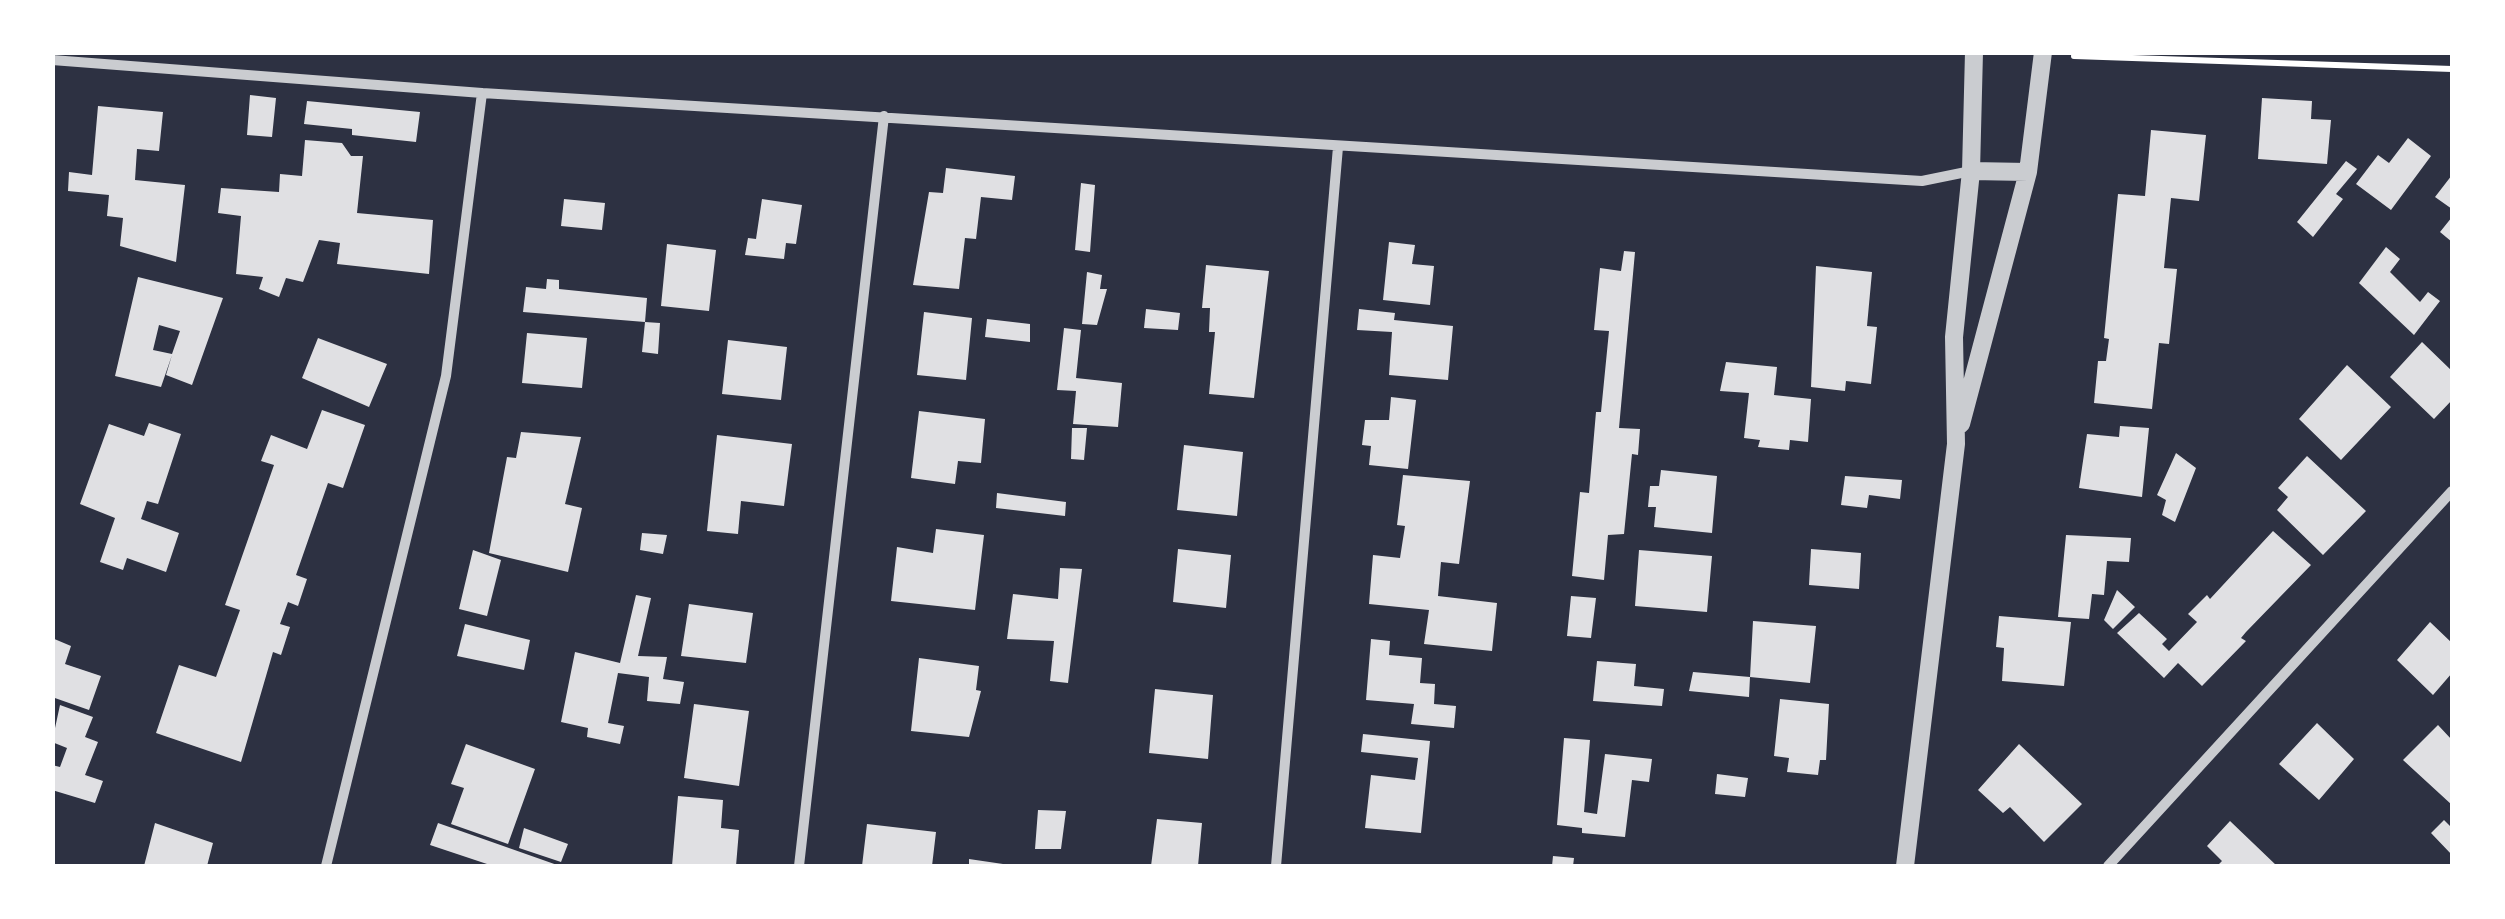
<!DOCTYPE html>
<html>
<head>
<meta charset="utf-8">
<style>
	body { margin:0 }
	#map { position:relative; width:2505px; height:919px; overflow:hidden; background:#2d3142; font-family:Bitter,serif }
	canvas { display:block }
	.frame { position:absolute; inset:0; border:55px solid #fff; pointer-events:none }
</style>
</head>
<body>
<div id="map">
<canvas width="2505" height="919"></canvas>
<div class="frame"></div>
</div>
<script>
const context = document.querySelector('canvas').getContext('2d');
context.lineJoin = 'round';
function paint(path, color) { context.fillStyle = color; context.fill(path, 'evenodd'); }
const poly = rows => new Path2D(rows.map(r => 'M' + r).join(''));
function trace(path, color, width, dash) { context.strokeStyle = color; context.lineWidth = width; context.lineCap = dash ? 'butt' : 'round'; context.setLineDash(dash || []); context.stroke(path); }
const building = poly([
	[250,95,276,98,272,137,247,135],
	[2262,98,2312,101,2311,119,2331,120,2327,164,2258,159],
	[307,101,420,112,416,142,352,135,352,129,304,124],
	[98,106,163,112,159,151,137,149,135,180,185,185,176,262,120,246,123,218,107,216,109,195,68,191,69,172,92,175],
	[2151,130,2206,135,2199,201,2171,198,2164,268,2177,269,2169,344,2159,343,2152,409,2094,403,2098,361,2106,361,2109,339,2104,338,2118,194,2145,196],
	[2408,138,2431,156,2391,210,2356,184,2378,155,2389,163],
	[305,140,342,143,351,156,363,156,357,213,433,220,429,274,337,264,340,243,319,240,303,282,286,278,279,297,259,289,263,277,236,274,241,216,218,213,221,188,279,192,280,174,302,176],
	[2346,161,2357,169,2336,194,2343,199,2313,237,2297,222],
	[946,168,1015,176,1012,200,981,197,976,239,965,238,959,289,913,285,929,192,943,193],
	[2452,175,2452,209,2435,197],
	[1081,183,1095,185,1090,252,1075,250],
	[564,199,605,203,602,230,561,226],
	[762,199,802,205,796,244,786,243,784,259,745,255,748,238,756,239],
	[2452,217,2452,242,2440,232],
	[1389,242,1415,245,1412,264,1434,266,1430,305,1383,300],
	[667,244,716,250,709,311,661,306],
	[2386,247,2400,259,2390,272,2420,302,2428,292,2440,301,2414,335,2359,283],
	[1624,251,1635,252,1619,428,1640,429,1638,455,1632,454,1624,534,1608,535,1604,580,1572,576,1580,492,1589,493,1596,412,1601,412,1609,331,1594,330,1600,268,1621,271],
	[1206,265,1269,271,1254,398,1209,394,1215,332,1209,332,1210,308,1202,308],
	[1816,266,1872,272,1867,326,1877,327,1871,384,1846,381,1845,391,1811,387],
	[1087,272,1102,275,1100,289,1107,289,1097,325,1082,324],
	[138,277,223,298,192,385,166,375,172,355,161,387,115,376],
	[159,325,180,331,172,354,153,350],
	[547,279,559,280,559,289,647,298,645,322,523,312,526,287,546,289],
	[1146,309,1180,313,1178,330,1144,328],
	[1359,309,1395,313,1394,320,1453,326,1448,380,1389,375,1392,332,1357,330],
	[924,312,972,318,966,380,917,375],
	[987,319,1030,324,1030,342,985,337],
	[645,322,660,323,658,354,642,352],
	[1064,328,1081,330,1076,378,1122,383,1118,427,1073,424,1076,391,1057,390],
	[527,333,587,338,582,388,522,383],
	[318,338,387,364,369,407,302,378],
	[728,340,787,347,781,400,722,394],
	[2422,342,2452,371,2452,400,2434,419,2390,377],
	[1726,362,1777,367,1774,395,1811,399,1808,442,1790,440,1789,450,1758,447,1760,440,1744,438,1749,393,1720,391],
	[2347,365,2391,407,2341,460,2299,419],
	[1391,397,1416,400,1408,469,1369,465,1371,446,1362,445,1365,420,1389,420],
	[322,410,365,425,343,488,328,483,296,575,307,579,298,606,288,602,280,624,290,627,281,655,273,652,241,762,156,733,179,665,216,677,240,610,225,605,274,465,261,461,271,435,307,449],
	[919,411,985,419,981,463,958,461,955,484,911,478],
	[149,423,181,434,158,504,147,501,141,519,179,533,166,572,127,558,123,570,100,562,115,518,80,504,109,424,144,436],
	[2120,426,2149,428,2142,497,2079,488,2087,434,2119,437],
	[1072,428,1087,428,1084,460,1071,459],
	[521,432,581,437,565,504,582,508,568,572,489,553,507,457,516,458],
	[717,435,792,444,784,506,741,501,738,534,707,531],
	[1184,445,1243,452,1237,516,1177,510],
	[2176,453,2196,468,2175,522,2162,515,2166,500,2157,495],
	[2307,456,2366,511,2323,555,2277,510,2288,497,2278,488],
	[1661,470,1717,476,1712,533,1654,527,1656,507,1648,507,1650,486,1659,486],
	[1403,475,1470,481,1459,564,1441,562,1438,596,1497,603,1492,651,1424,644,1429,610,1369,604,1373,555,1400,558,1405,526,1397,525],
	[1845,476,1902,480,1900,499,1869,495,1867,508,1841,505],
	[997,493,1066,502,1065,516,996,508],
	[936,529,984,535,975,610,891,601,897,547,933,553],
	[2273,531,2311,565,2246,632,2241,638,2246,641,2202,686,2178,663,2164,678,2117,633,2139,613,2167,639,2162,644,2169,651,2197,622,2188,614,2207,595,2210,599],
	[642,533,667,535,663,554,640,550],
	[2066,535,2131,538,2129,562,2107,561,2104,595,2092,594,2089,619,2058,617],
	[1178,549,1231,555,1226,608,1173,602],
	[1811,549,1861,553,1859,589,1809,585],
	[473,550,501,560,487,616,459,609],
	[1639,550,1712,556,1707,612,1635,606],
	[1060,568,1082,569,1068,683,1050,681,1054,641,1007,639,1013,594,1058,599],
	[2117,590,2135,607,2113,629,2104,620],
	[636,595,651,598,638,656,667,657,663,679,684,682,680,704,647,701,649,677,618,673,608,723,624,726,620,744,587,737,588,728,561,722,575,652,620,663],
	[1571,596,1596,598,1591,638,1567,636],
	[689,604,753,613,746,663,681,656],
	[1999,616,2071,622,2064,686,2002,681,2004,648,1996,647],
	[1753,621,1816,626,1810,683,1750,677],
	[2430,622,2452,643,2452,673,2433,695,2397,660],
	[465,624,530,640,524,670,457,656],
	[52,638,71,646,65,664,101,676,89,710,52,697],
	[1371,639,1390,641,1389,655,1422,658,1420,683,1435,684,1434,704,1456,706,1454,728,1411,724,1414,704,1366,700],
	[919,658,979,666,976,690,981,691,969,737,911,731],
	[1597,661,1636,664,1634,686,1664,689,1662,706,1593,701],
	[1693,672,1750,677,1749,697,1689,691],
	[1155,689,1213,695,1208,759,1149,753],
	[1780,699,1829,704,1826,760,1820,760,1818,775,1787,772,1789,758,1774,756],
	[694,704,749,711,739,786,684,778],
	[60,705,93,717,85,737,98,742,85,775,103,781,95,803,52,790,52,765,60,767,67,748,52,742],
	[2317,723,2354,759,2319,800,2279,764],
	[2438,725,2452,740,2452,805,2403,760],
	[1363,734,1430,741,1421,833,1365,828,1371,775,1415,780,1418,758,1361,752],
	[1564,738,1590,740,1584,812,1597,814,1605,754,1652,759,1649,782,1632,780,1625,837,1582,833,1582,828,1557,825],
	[466,744,535,769,508,844,451,824,464,788,451,784],
	[2019,744,2082,804,2044,842,2010,807,2003,813,1978,790],
	[1717,774,1748,778,1745,797,1715,794],
	[678,796,723,800,721,828,739,830,736,866,672,866],
	[1038,810,1066,811,1061,849,1035,849],
	[1157,819,1202,823,1198,866,1151,866],
	[2444,820,2452,828,2452,855,2431,833],
	[2230,821,2277,866,2217,866,2222,861,2207,846],
	[155,823,213,843,207,866,144,866],
	[438,823,560,866,493,866,430,845],
	[867,824,936,832,932,866,862,866],
	[524,828,568,844,561,862,519,848],
	[1553,856,1574,858,1573,866,1552,866],
	[969,859,1003,864,1002,866,969,866]
]);
const path = poly([
	[2074,56,2452,69]
]);
const minor = poly([
	[52,60,482,93,1922,181,1971,171],
	[326,866,446,376,482,93],
	[799,866,884,116],
	[1276,866,1338,147],
	[2108,866,2452,491]
]);
const tertiary = poly([
	[1971,171,2028,172],
	[1961,424,2028,172,2043,52],
	[1905,866,1956,444,1954,337,1971,171,1974,52]
]);
paint(building, '#e0e0e3');
trace(path, '#fff', 6);
trace(minor, '#caccd0', 10);
trace(tertiary, '#caccd0', 18);
</script>
</body>
</html>
